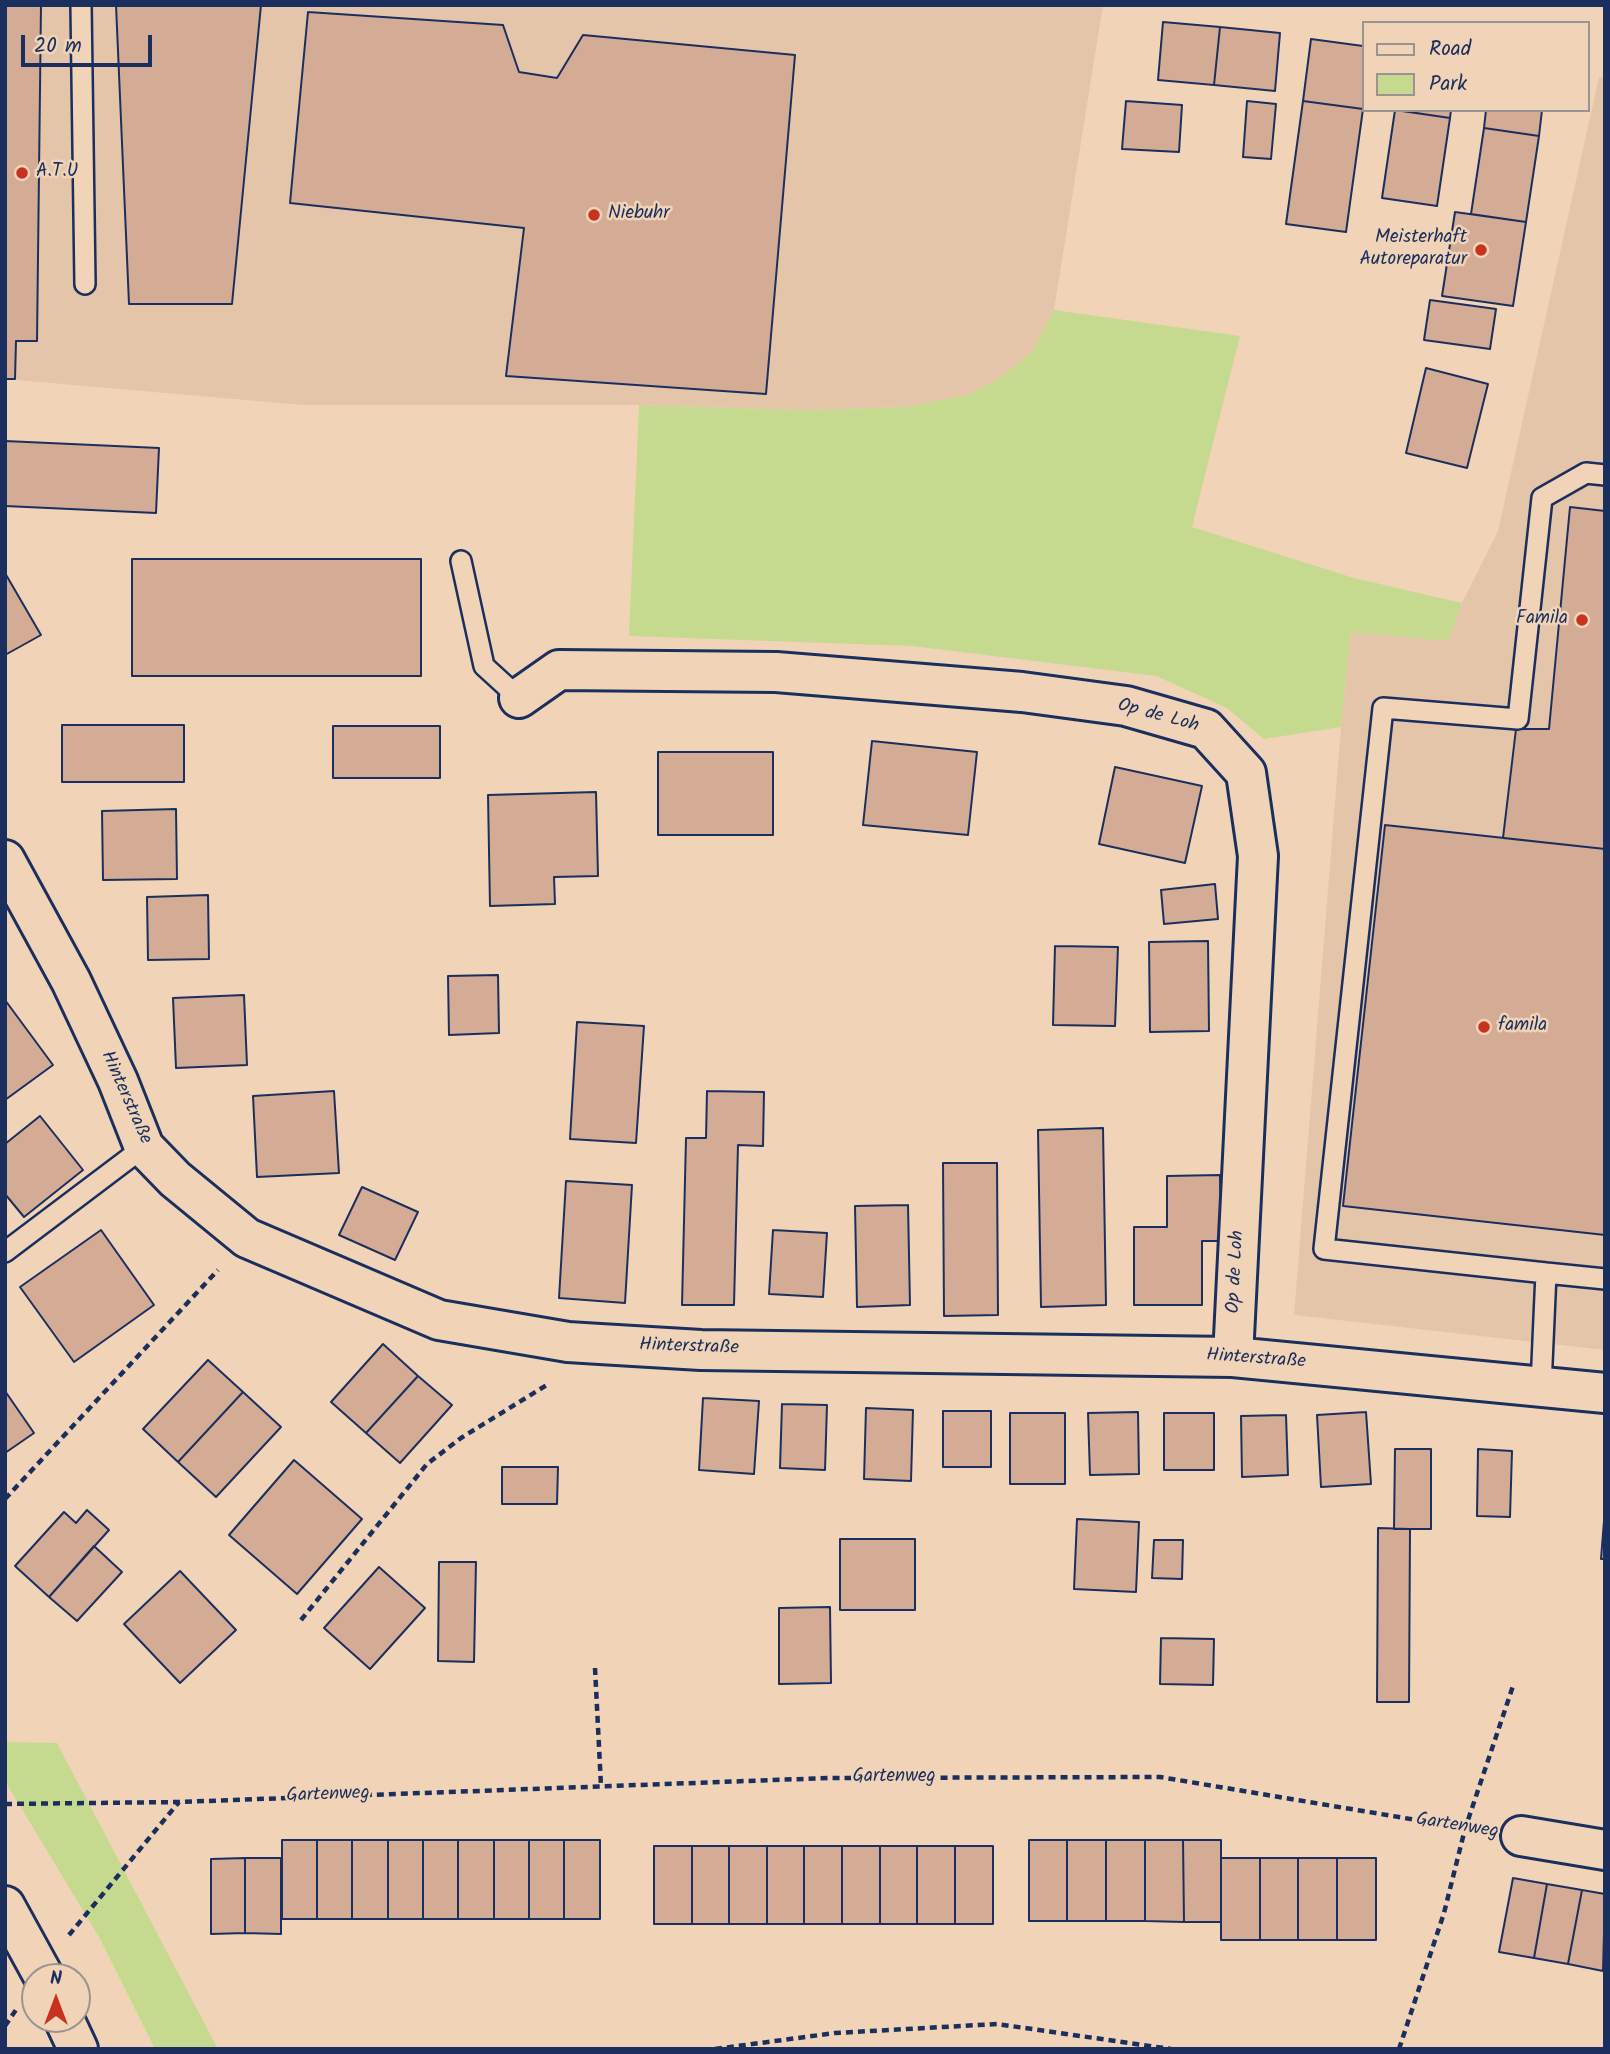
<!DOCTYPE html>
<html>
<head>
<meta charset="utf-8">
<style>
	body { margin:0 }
	#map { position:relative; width:1610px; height:2054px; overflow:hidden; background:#f1d4b7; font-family:Kalam,sans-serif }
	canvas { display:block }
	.frame { position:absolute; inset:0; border:7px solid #1b2f5e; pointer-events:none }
	.legend { position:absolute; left:1362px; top:21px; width:228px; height:91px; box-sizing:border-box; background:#f1d4b7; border:2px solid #9b9293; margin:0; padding:9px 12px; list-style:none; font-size:21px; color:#1b2f5e }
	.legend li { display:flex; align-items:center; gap:14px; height:35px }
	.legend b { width:35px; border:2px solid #9b9293 }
	.north { position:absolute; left:21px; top:1963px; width:70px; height:70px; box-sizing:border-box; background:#f1d4b7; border:2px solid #9b9293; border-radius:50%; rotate:0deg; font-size:19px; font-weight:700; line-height:28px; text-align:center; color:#1b2f5e }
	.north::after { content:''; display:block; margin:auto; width:24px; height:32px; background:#c8321e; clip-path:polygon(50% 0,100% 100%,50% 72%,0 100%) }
	.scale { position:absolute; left:21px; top:35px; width:131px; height:32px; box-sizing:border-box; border:4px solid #1b2f5e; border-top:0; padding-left:9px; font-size:21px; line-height:24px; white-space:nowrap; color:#1b2f5e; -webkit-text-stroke:5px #f1d4b7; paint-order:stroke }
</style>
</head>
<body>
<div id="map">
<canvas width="1610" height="2054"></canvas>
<div class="frame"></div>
<ul class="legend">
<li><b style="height:9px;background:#f1d4b7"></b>Road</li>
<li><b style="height:19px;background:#c6da8f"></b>Park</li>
</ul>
<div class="north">N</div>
<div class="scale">20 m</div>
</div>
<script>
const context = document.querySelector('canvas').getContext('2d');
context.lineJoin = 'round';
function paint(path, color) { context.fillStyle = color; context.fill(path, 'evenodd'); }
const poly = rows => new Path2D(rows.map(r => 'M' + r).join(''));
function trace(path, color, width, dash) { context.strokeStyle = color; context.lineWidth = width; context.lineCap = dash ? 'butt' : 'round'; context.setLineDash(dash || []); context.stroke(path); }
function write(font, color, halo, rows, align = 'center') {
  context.font = font + ' Kalam,sans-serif'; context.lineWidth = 5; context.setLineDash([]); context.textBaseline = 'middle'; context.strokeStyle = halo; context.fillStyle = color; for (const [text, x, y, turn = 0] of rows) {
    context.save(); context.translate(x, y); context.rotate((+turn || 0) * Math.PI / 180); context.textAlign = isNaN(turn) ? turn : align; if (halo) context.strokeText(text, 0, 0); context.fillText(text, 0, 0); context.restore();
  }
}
const built = poly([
	[5,5,1103,5,1054,310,1032,352,1004,375,968,395,904,407,804,410,639,405,303,405,5,379],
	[1599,77,1605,77,1605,1350,1294,1315,1341,727,1351,632,1448,640,1462,603,1498,531]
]);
const green = poly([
	[1054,310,1240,336,1192,527,1354,578,1462,603,1448,641,1351,632,1341,727,1264,739,1227,708,1156,676,912,646,629,636,639,405,804,410,904,407,968,395,1004,375,1032,352],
	[5,1742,57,1743,218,2049,155,2049,99,1937,5,1781]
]);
const building = poly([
	[5,5,41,5,37,341,16,341,15,379,5,379,5,5],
	[116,5,261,5,232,304,129,304,116,5],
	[308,12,503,25,519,72,557,78,583,35,795,55,766,394,506,376,524,228,290,203,308,12],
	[1163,22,1220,27,1214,85,1158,80,1163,22],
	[1220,27,1280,33,1275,91,1214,85,1220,27],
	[1311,39,1363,46,1363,109,1303,101,1311,39],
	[1126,101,1182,105,1179,152,1122,149,1126,101],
	[1247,101,1276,104,1271,159,1243,157,1247,101],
	[1303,101,1363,109,1346,232,1286,224,1303,101],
	[1395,110,1450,118,1437,206,1382,198,1395,110],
	[1396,110,1451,110,1450,118,1396,110],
	[1486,110,1542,110,1539,136,1484,128,1486,110],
	[1484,128,1539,136,1526,222,1471,214,1484,128],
	[1455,212,1526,222,1513,306,1442,296,1455,212],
	[1430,300,1496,309,1490,349,1424,340,1430,300],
	[1426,368,1488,384,1467,468,1406,453,1426,368],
	[5,441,159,448,156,513,5,506,5,441],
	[1570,507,1605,511,1605,849,1503,838,1516,729,1549,729,1570,507],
	[132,559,421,559,421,676,132,676,132,559],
	[5,573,41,635,5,655,5,573],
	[62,725,184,725,184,782,62,782,62,725],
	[333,726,440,726,440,778,333,778,333,726],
	[872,741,977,752,968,835,863,825,872,741],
	[658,752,773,752,773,835,658,835,658,752],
	[1115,767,1202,786,1185,863,1099,844,1115,767],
	[596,792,598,876,554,877,555,904,490,906,488,795,596,792],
	[176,809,177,879,103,880,102,811,176,809],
	[1385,825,1605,849,1605,1235,1343,1206,1385,825],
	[1215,884,1218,919,1164,924,1161,890,1215,884],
	[208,895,209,959,148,960,147,897,208,895],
	[1208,941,1209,1031,1150,1032,1149,942,1208,941],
	[1055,946,1118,947,1115,1026,1053,1025,1055,946],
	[498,975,499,1033,449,1035,448,976,498,975],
	[244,995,247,1065,176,1068,173,998,244,995],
	[5,1000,53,1065,5,1100,5,1000],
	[577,1022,644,1026,636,1143,570,1139,577,1022],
	[334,1091,339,1173,257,1177,253,1096,334,1091],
	[707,1091,764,1092,763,1146,738,1145,734,1305,682,1305,686,1138,706,1138,707,1091],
	[40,1116,83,1170,24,1217,5,1194,5,1144,40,1116],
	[1103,1128,1106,1305,1041,1307,1038,1130,1103,1128],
	[943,1163,997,1163,998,1315,944,1316,943,1163],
	[1220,1175,1221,1241,1202,1241,1202,1305,1134,1305,1134,1227,1167,1227,1167,1176,1220,1175],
	[566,1181,632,1185,625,1303,559,1298,566,1181],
	[362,1187,418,1212,395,1260,339,1235,362,1187],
	[908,1205,910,1305,857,1307,855,1206,908,1205],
	[101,1230,154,1305,74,1362,20,1287,101,1230],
	[773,1230,827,1233,823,1297,769,1294,773,1230],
	[383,1344,418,1376,366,1433,331,1402,383,1344],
	[208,1360,243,1392,178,1462,143,1429,208,1360],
	[418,1376,452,1405,400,1463,366,1433,418,1376],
	[5,1391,34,1433,5,1453,5,1391],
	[243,1392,281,1427,216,1497,178,1462,243,1392],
	[703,1398,759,1401,754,1474,699,1470,703,1398],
	[782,1404,827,1405,825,1470,780,1468,782,1404],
	[866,1408,913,1410,911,1481,864,1479,866,1408],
	[943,1411,991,1411,991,1467,943,1467,943,1411],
	[1138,1412,1139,1474,1090,1475,1088,1413,1138,1412],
	[1366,1412,1371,1484,1321,1487,1317,1415,1366,1412],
	[1010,1413,1065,1413,1065,1484,1010,1484,1010,1413],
	[1164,1413,1214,1413,1214,1470,1164,1470,1164,1413],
	[1286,1415,1288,1475,1242,1477,1241,1416,1286,1415],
	[1395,1449,1431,1449,1431,1529,1394,1529,1395,1449],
	[1478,1449,1512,1451,1510,1517,1477,1516,1478,1449],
	[294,1460,362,1519,297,1594,229,1535,294,1460],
	[502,1467,558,1467,557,1504,502,1504,502,1467],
	[1605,1508,1605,1559,1601,1559,1605,1508],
	[87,1510,109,1530,49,1597,15,1566,64,1512,76,1523,87,1510],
	[1077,1519,1139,1522,1136,1592,1074,1589,1077,1519],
	[1378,1528,1410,1529,1409,1702,1377,1702,1378,1528],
	[840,1539,915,1539,915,1610,840,1610,840,1539],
	[1154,1540,1183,1540,1182,1579,1152,1578,1154,1540],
	[94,1546,122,1572,77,1621,49,1597,94,1546],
	[439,1562,476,1562,474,1662,438,1661,439,1562],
	[379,1567,425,1608,370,1669,324,1628,379,1567],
	[180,1571,236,1630,180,1683,124,1624,180,1571],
	[830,1607,831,1683,779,1684,779,1608,830,1607],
	[1161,1638,1214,1639,1213,1685,1160,1684,1161,1638],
	[282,1840,317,1840,317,1919,282,1919,282,1840],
	[317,1840,352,1840,352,1919,317,1919,317,1840],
	[352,1840,388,1840,388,1919,352,1919,352,1840],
	[388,1840,423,1840,423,1919,388,1919,388,1840],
	[423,1840,458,1840,458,1919,423,1919,423,1840],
	[458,1840,494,1840,494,1919,458,1919,458,1840],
	[494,1840,529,1840,529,1919,494,1919,494,1840],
	[529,1840,564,1840,564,1919,529,1919,529,1840],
	[564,1840,600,1840,600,1919,564,1919,564,1840],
	[1029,1840,1067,1840,1067,1921,1029,1921,1029,1840],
	[1067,1840,1106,1840,1106,1921,1067,1921,1067,1840],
	[1106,1840,1145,1840,1145,1921,1106,1921,1106,1840],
	[1145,1840,1183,1840,1184,1922,1145,1921,1145,1840],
	[1183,1840,1221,1840,1221,1922,1184,1922,1183,1840],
	[654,1846,692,1846,692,1924,654,1924,654,1846],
	[692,1846,729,1846,729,1924,692,1924,692,1846],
	[729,1846,767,1846,767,1924,729,1924,729,1846],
	[767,1846,804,1846,804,1924,767,1924,767,1846],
	[804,1846,842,1846,842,1924,804,1924,804,1846],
	[842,1846,880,1846,880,1924,842,1924,842,1846],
	[880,1846,917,1846,917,1924,880,1924,880,1846],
	[917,1846,955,1846,955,1924,917,1924,917,1846],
	[955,1846,993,1846,993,1924,955,1924,955,1846],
	[245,1858,245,1933,211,1934,211,1859,245,1858],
	[245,1858,281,1858,281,1934,245,1933,245,1858],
	[1221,1858,1260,1858,1260,1940,1221,1940,1221,1858],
	[1260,1858,1298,1858,1298,1940,1260,1940,1260,1858],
	[1298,1858,1337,1858,1337,1940,1298,1940,1298,1858],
	[1337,1858,1376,1858,1376,1940,1337,1940,1337,1858],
	[1513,1878,1547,1884,1534,1958,1499,1952,1513,1878],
	[1547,1884,1582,1890,1568,1964,1534,1958,1547,1884],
	[1582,1890,1605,1894,1603,1971,1568,1964,1582,1890]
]);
const path = poly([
	[5,1499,218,1270],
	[301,1620,427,1464,461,1438,550,1383],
	[595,1668,601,1786],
	[5,1804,179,1802,828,1778,1160,1777,1482,1831],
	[69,1935,179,1802],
	[5,2026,18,2007],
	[715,2049,835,2033,997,2024,1171,2049],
	[1399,2049,1444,1913,1465,1829,1514,1683]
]);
const service = poly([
	[81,5,85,284],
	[461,561,484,666,519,698],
	[5,1252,144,1147],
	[1546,1273,1605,1279],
	[1541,1386,1546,1273,1324,1249,1383,708,1518,719,1542,498,1586,473,1605,475]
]);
const minor = poly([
	[519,698,559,670,776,672,1022,692,1126,706,1206,729,1246,773,1258,856,1233,1357],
	[5,860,71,981,118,1081,144,1147,175,1179,247,1238,439,1320,568,1342,600,1344,701,1350,1233,1357,1605,1393],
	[1521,1836,1605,1850]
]);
const tertiary = poly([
	[5,1906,44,1977],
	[64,2019,78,2049]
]);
const markers = [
	[22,173,7,"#c8321e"],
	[594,215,7,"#c8321e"],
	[1481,250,7,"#c8321e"],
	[1582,620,7,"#c8321e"],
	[1484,1027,7,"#c8321e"]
];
const poiNames = [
	["A.T.U",36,173],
	["Niebuhr",608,215],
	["Meisterhaft",1467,239,"right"],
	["Autoreparatur",1467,261,"right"],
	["Famila",1568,620,"right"],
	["famila",1498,1027]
];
const streetNames = [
	["Op de Loh",1158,717,15],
	["Hinterstraße",125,1098,66],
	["Op de Loh",1237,1272,-87],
	["Hinterstraße",689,1348,2],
	["Hinterstraße",1256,1360,4],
	["Gartenweg",894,1778],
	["Gartenweg",328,1796,-2],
	["Gartenweg",1457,1827,9]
];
paint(built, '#e4c5aa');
paint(green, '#c6da8f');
paint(building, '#d4ab94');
trace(building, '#1b2f5e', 2);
trace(service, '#1b2f5e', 24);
trace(minor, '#1b2f5e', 44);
trace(tertiary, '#1b2f5e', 44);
trace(path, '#1b2f5e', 4.5, [7, 5]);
trace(service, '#f1d4b7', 19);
trace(minor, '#f1d4b7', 38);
trace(tertiary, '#f1d4b7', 38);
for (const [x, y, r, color] of markers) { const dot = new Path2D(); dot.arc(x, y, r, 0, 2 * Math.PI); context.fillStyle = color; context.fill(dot); trace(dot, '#f1d4b7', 2.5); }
write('19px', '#1b2f5e', '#f1d4b7', poiNames, 'left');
write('19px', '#1b2f5e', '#f1d4b7', streetNames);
</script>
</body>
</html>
